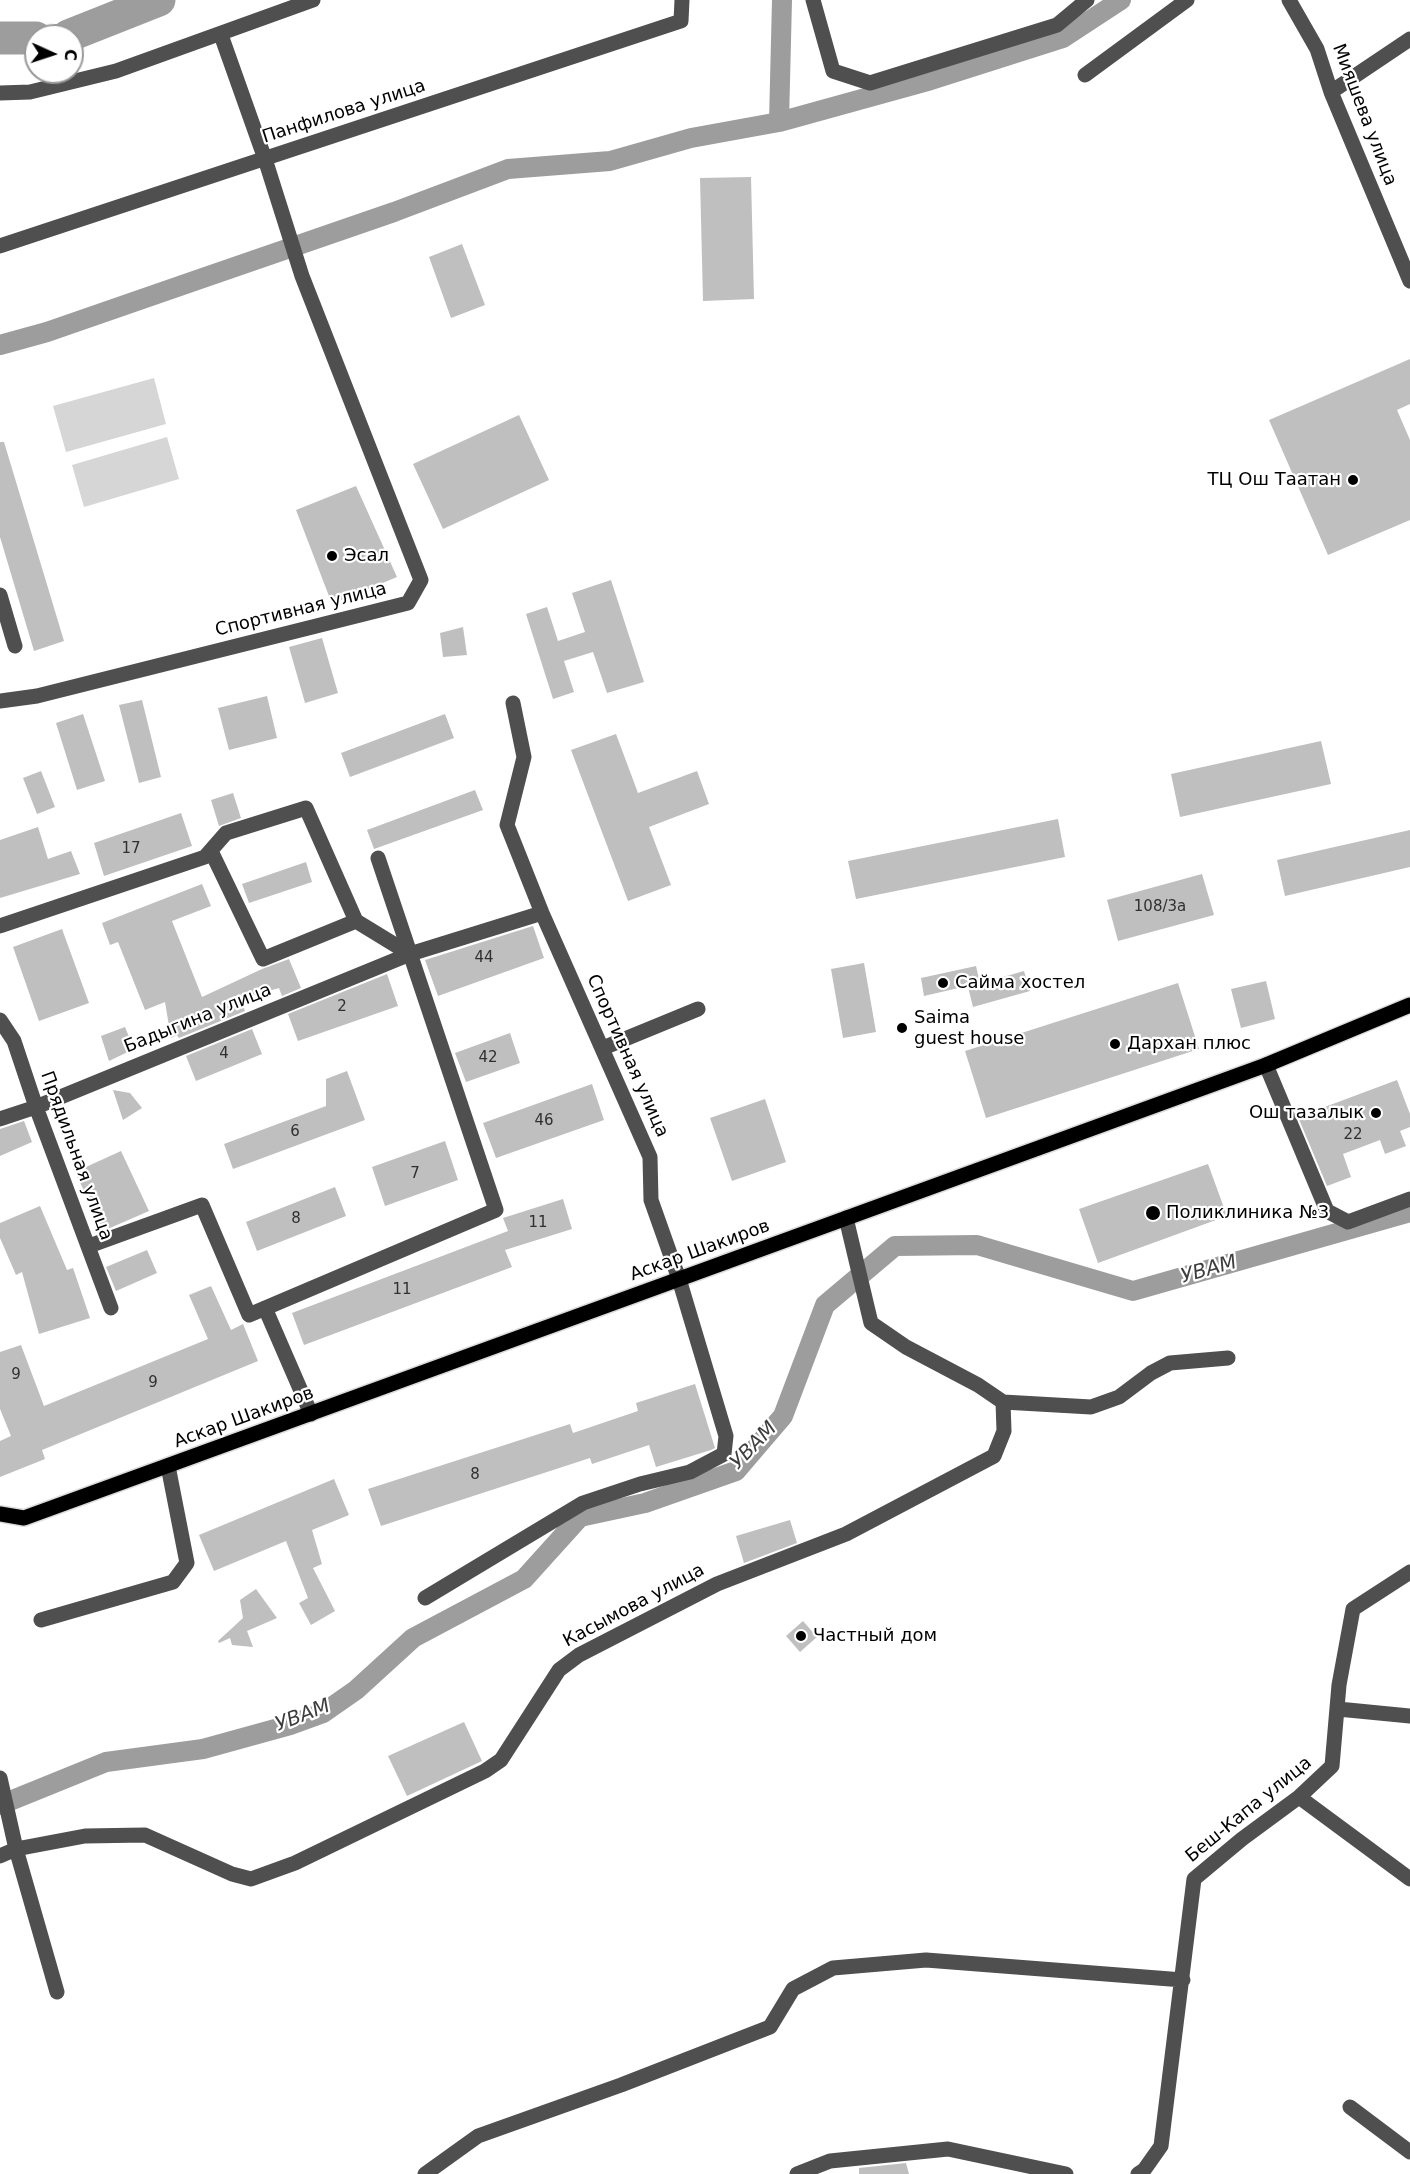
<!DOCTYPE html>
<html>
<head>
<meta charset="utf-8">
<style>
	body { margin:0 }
	#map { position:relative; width:1410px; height:2174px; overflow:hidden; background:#fff; font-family:"DejaVu Sans",sans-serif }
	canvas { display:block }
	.north { position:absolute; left:24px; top:24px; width:60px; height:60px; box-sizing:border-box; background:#fff; border:2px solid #999; border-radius:50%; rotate:93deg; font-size:16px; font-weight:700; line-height:24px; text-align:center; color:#000 }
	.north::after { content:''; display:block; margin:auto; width:21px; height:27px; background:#000; clip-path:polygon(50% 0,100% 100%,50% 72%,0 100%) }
</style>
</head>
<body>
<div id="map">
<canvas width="1410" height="2174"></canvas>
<div class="north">С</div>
</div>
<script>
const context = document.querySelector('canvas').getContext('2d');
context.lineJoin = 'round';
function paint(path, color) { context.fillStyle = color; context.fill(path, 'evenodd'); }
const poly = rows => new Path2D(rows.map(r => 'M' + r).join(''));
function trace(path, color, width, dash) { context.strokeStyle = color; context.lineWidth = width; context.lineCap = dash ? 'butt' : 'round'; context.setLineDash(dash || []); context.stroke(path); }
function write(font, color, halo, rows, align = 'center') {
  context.font = font + ' "DejaVu Sans",sans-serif'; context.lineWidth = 4.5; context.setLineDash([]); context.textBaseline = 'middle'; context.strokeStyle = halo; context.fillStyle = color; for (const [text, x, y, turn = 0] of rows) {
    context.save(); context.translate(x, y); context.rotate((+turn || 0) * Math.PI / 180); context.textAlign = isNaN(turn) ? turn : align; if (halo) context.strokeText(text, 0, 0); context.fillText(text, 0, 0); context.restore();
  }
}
const green = poly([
	[154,378,166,424,66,452,53,406],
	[167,437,179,479,84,507,72,465]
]);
const canal = poly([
	[779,122,782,0],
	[0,345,47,332,197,280,394,212,508,169,610,161,691,138,779,122,931,80,1063,38,1121,0],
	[0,1805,106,1762,203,1749,290,1725,323,1713,356,1690,413,1638,524,1579,580,1517,645,1503,736,1471,783,1416,825,1305,895,1246,977,1245,1133,1291,1410,1212]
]);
const river = poly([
	[68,36,159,0],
	[0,38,36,38]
]);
const building = poly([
	[751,177,754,299,703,301,700,178],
	[462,244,485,305,451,318,429,257],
	[1410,359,1410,404,1397,410,1410,440,1410,520,1328,555,1269,420],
	[519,415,549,480,443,529,413,464],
	[0,442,4,442,64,641,34,651,0,537],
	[356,486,397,577,332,604,296,510],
	[611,580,644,682,607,693,593,652,564,661,574,692,553,699,526,614,547,607,558,641,585,632,572,593],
	[463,627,467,655,443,657,440,633],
	[322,638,338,693,305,703,289,647],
	[267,696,277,738,229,750,218,708],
	[142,700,161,777,139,783,119,705],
	[83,714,105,781,77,790,56,723],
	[445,714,454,738,350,777,341,753],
	[616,734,638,793,697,771,709,804,649,827,671,885,628,901,571,750],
	[1321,741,1331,784,1180,817,1171,774],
	[41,771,55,807,37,814,23,778],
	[475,790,483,810,374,849,367,830],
	[233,793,241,818,219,826,211,800],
	[181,813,192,846,104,876,94,843],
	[1058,819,1065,857,856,899,848,861],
	[38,827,48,859,71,851,80,874,0,898,0,840],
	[1410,830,1410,867,1285,896,1277,860],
	[306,862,312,882,249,903,242,884],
	[1202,874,1214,915,1118,941,1107,900],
	[202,884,211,906,172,921,202,997,262,969,289,959,301,988,282,996,279,988,248,997,250,1002,243,1005,245,1011,179,1038,177,1035,171,1038,165,1002,145,1010,118,942,110,945,102,923],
	[533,926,544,958,438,996,425,960],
	[62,929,89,1003,39,1021,13,947],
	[864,963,876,1032,843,1038,831,969],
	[976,966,980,983,924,996,921,978],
	[1024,971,1030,991,973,1007,968,987],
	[387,974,398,1006,298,1041,288,1014],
	[1266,981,1275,1019,1241,1028,1231,989],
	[1178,983,1199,1049,986,1118,965,1051],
	[125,1027,134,1049,109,1061,101,1036],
	[252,1029,262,1054,196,1081,186,1056],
	[510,1033,520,1063,466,1082,455,1053],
	[347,1071,365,1120,233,1169,224,1144,326,1106,326,1079],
	[1397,1080,1410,1114,1410,1127,1400,1131,1406,1146,1385,1154,1380,1140,1343,1154,1351,1177,1327,1186,1298,1117],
	[592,1084,604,1120,496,1158,483,1123],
	[113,1090,130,1093,142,1108,123,1120],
	[765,1099,786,1162,732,1181,710,1118],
	[24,1121,32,1142,0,1156,0,1129],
	[445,1141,458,1180,385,1206,372,1167],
	[121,1151,149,1211,103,1231,75,1172],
	[1208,1164,1227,1216,1098,1263,1079,1209],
	[335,1187,346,1216,257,1251,246,1222],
	[563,1199,572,1229,505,1250,512,1267,304,1345,292,1313,508,1231,503,1218],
	[40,1206,67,1270,73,1268,90,1318,39,1334,22,1272,16,1275,0,1238,0,1223],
	[147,1250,157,1273,116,1291,106,1267],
	[211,1286,231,1330,243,1324,258,1361,42,1450,45,1459,0,1477,0,1441,11,1436,0,1409,0,1352,21,1345,44,1406,208,1339,189,1295],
	[695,1384,715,1448,711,1450,656,1467,649,1445,592,1464,590,1458,381,1526,368,1489,570,1424,573,1433,638,1411,636,1403],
	[334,1479,349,1515,312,1530,322,1564,313,1568,335,1611,311,1625,299,1603,308,1598,286,1541,214,1571,199,1535],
	[790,1520,797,1543,744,1563,736,1536],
	[256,1589,277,1618,247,1631,253,1647,232,1645,230,1638,219,1643,218,1641,243,1618,240,1600],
	[803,1621,817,1637,800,1652,786,1636],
	[464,1722,482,1761,407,1796,388,1756],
	[906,2163,909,2174,859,2174,859,2168]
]);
const minor = poly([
	[813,0,833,71,870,83,1057,25,1087,0],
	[1289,0,1317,49,1331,92,1410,281],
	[1085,75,1187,0],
	[1331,92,1410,39],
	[0,93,30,92,116,71,313,0],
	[0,246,681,21,682,0],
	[0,595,15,646],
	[0,701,37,696,408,603,421,580,302,276,265,159,221,35],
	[211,851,263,959,356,921],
	[0,926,205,857,226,833,306,808,356,921,410,954],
	[0,1020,14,1041,36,1107,111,1308],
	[603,1048,698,1009],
	[1266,1065,1327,1211,1348,1222,1410,1199],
	[0,1119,36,1107,410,954,542,913],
	[89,1246,202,1205,249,1315,496,1210,378,858],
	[265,1308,311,1414],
	[1003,1402,1091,1407,1119,1397,1151,1373,1170,1363,1228,1358],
	[425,1598,583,1503,640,1484,690,1472,724,1454,726,1436,679,1279,651,1200,650,1157,542,913,507,825,524,757,513,703],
	[41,1620,173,1582,187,1563,168,1466],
	[1338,1709,1410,1716],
	[0,1778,16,1849,57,1992],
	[1299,1797,1410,1879],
	[0,1856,16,1849,85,1836,145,1835,232,1874,251,1879,295,1863,485,1771,501,1760,559,1670,579,1655,717,1584,846,1534,994,1456,1004,1431,1003,1402,978,1385,906,1347,871,1323,846,1218],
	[1350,2107,1410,2152],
	[425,2174,478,2136,621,2085,770,2027,793,1989,833,1968,926,1960,1183,1980],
	[797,2174,830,2161,948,2149,1066,2174],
	[1138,2174,1144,2170,1161,2146,1194,1879,1242,1839,1299,1797,1332,1766,1339,1685,1353,1609,1410,1572]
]);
const major = poly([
	[0,1514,24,1518,1266,1065,1410,1005]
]);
const markers = [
	[1353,480,6,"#000"],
	[332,556,6,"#000"],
	[943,983,6,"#000"],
	[902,1028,6,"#000"],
	[1115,1044,6,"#000"],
	[1376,1113,6,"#000"],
	[1153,1213,8,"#000"],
	[801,1636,6,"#000"]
];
const numberNames = [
	["17",131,849],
	["108/3а",1160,907],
	["44",484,958],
	["2",342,1007],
	["4",224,1054],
	["42",488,1058],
	["46",544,1121],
	["6",295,1132],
	["22",1353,1135],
	["7",415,1174],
	["8",296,1219],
	["11",538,1223],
	["11",402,1290],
	["9",16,1375],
	["9",153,1383],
	["8",475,1475]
];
const streetNames = [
	["Панфилова улица",344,112,-18],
	["Мияшева улица",1364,115,69],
	["Спортивная улица",301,610,-14],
	["Бадыгина улица",198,1019,-22],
	["Спортивная улица",627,1056,66],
	["Прядильная улица",76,1156,70],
	["Аскар Шакиров",700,1251,-20],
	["Аскар Шакиров",244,1418,-20],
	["Касымова улица",634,1606,-28],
	["Беш-Капа улица",1249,1810,-39]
];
const poiNames = [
	["ТЦ Ош Таатан",1341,480,"right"],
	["Эсал",344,556],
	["Сайма хостел",955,983],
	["Saima",914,1018],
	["guest house",914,1039],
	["Дархан плюс",1127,1044],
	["Ош тазалык",1364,1113,"right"],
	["Поликлиника №3",1166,1213],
	["Частный дом",813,1636]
];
const waterNames = [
	["УВАМ",1209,1270,-16],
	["УВАМ",754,1446,-46],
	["УВАМ",303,1716,-21]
];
paint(green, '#d6d6d6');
trace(canal, '#9d9d9d', 20);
trace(river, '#9d9d9d', 33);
paint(building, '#bfbfbf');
trace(major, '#dbdbdb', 18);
trace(minor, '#4f4f4f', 15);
trace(major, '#000', 15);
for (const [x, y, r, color] of markers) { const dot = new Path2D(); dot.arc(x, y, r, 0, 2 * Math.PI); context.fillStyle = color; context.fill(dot); trace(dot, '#fff', 2); }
write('15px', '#303030', null, numberNames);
write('18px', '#000', '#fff', streetNames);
write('18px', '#000', '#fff', poiNames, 'left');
write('italic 20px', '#3e3e3e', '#fff', waterNames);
</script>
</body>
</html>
